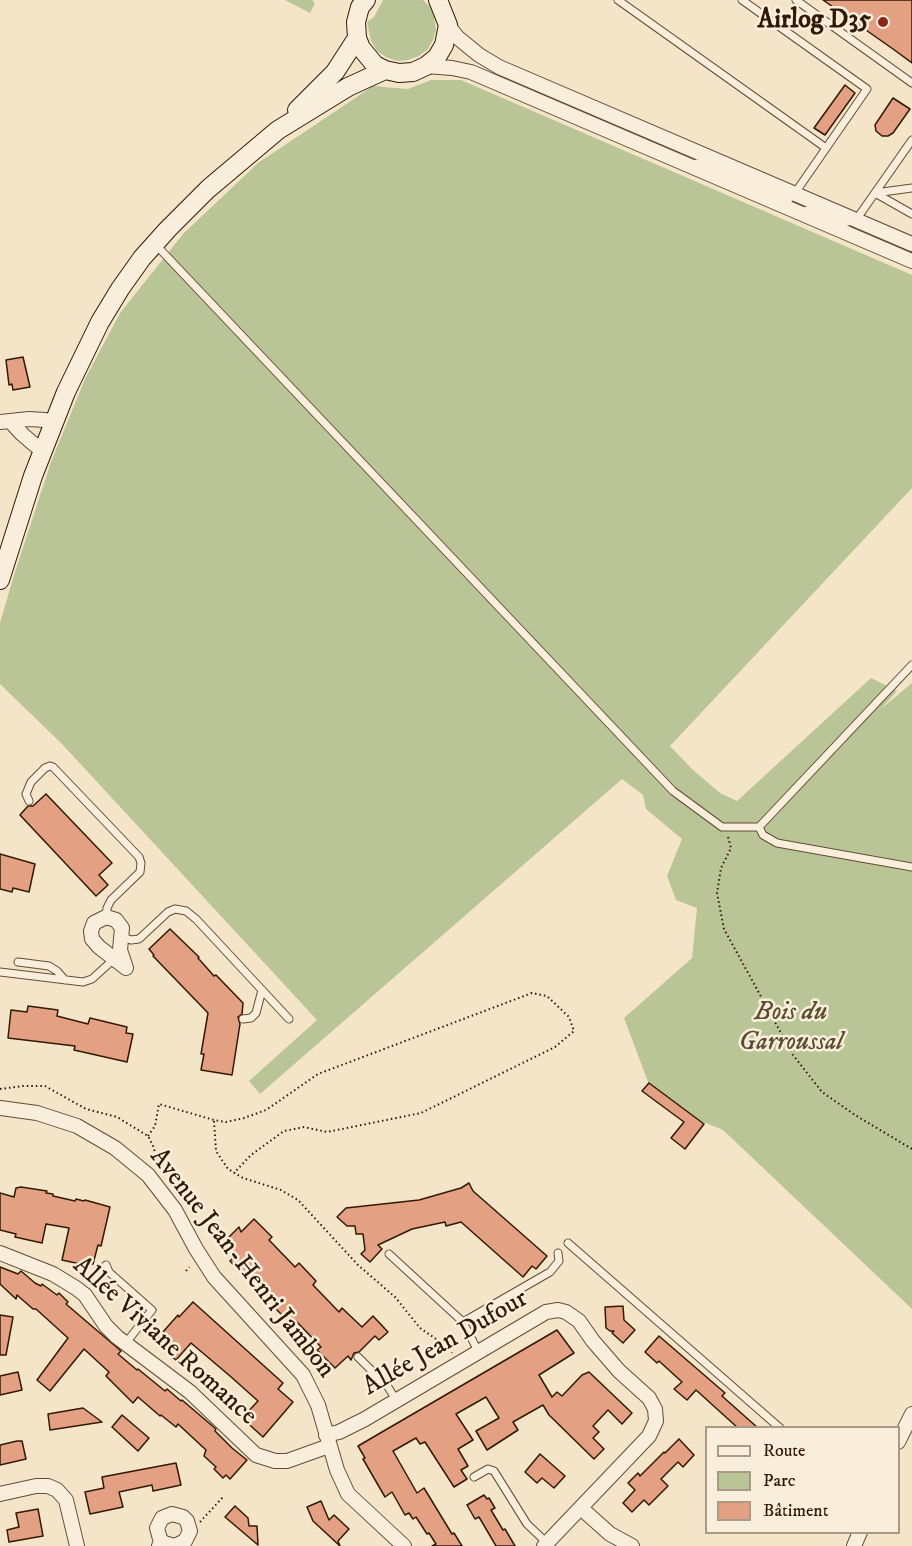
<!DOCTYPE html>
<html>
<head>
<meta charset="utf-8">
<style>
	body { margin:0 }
	#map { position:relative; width:912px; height:1546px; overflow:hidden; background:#f4e5c8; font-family:"IM FELL DW Pica",serif }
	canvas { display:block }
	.legend { position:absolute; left:705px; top:1426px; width:195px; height:108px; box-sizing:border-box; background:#f8eedb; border:2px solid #a99985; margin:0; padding:8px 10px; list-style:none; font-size:18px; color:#321903 }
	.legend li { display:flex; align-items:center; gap:12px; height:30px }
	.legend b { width:30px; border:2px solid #a99985 }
</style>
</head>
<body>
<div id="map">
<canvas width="912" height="1546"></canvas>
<ul class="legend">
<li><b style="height:8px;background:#f8eedb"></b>Route</li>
<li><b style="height:16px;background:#bac597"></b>Parc</li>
<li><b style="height:16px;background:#e4a082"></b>Bâtiment</li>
</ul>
</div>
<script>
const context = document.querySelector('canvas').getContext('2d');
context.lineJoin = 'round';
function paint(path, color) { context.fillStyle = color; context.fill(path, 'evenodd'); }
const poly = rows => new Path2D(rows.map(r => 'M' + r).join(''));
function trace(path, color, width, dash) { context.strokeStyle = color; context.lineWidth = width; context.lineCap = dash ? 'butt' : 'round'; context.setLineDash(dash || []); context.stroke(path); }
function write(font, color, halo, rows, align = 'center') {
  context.font = font + ' "IM FELL DW Pica",serif'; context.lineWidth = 5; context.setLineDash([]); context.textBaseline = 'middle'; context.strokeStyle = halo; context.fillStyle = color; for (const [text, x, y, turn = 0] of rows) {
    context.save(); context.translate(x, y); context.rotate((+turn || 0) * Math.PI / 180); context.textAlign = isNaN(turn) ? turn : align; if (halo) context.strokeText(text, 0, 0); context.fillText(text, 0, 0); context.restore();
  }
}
const green = poly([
	[285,0,312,0,315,3,310,13],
	[383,0,423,0,430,7,434,17,436,29,433,40,428,49,419,56,408,60,397,61,386,57,377,51,371,41,367,22,374,17],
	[431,80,461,80,912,275,912,488,670,746,692,769,720,793,737,801,871,678,897,691,881,709,912,683,912,1309,723,1130,656,1103,624,1018,692,958,697,908,676,900,667,876,682,839,646,809,643,795,622,779,260,1094,249,1081,317,1020,62,744,0,684,0,623,14,575,51,462,85,379,120,313,183,234,258,163,373,86,408,89]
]);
const building = poly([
	[823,0,912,0,912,63,893,49,823,0],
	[845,85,855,93,825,135,814,128,845,85],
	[893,98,910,109,893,133,888,136,882,136,876,131,875,125,893,98],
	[23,357,30,387,13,390,12,384,9,385,6,360,23,357],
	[46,794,112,863,99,875,108,885,96,896,20,815,28,806,33,806,46,794],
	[0,854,35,864,29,892,13,888,12,892,0,889,0,854],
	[170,929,199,957,198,958,214,976,216,975,243,1003,242,1014,238,1017,240,1024,232,1075,201,1070,204,1054,201,1054,208,1013,153,956,154,955,149,949,170,929],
	[28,1006,58,1010,57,1016,88,1024,90,1018,127,1027,126,1033,133,1034,127,1062,74,1050,75,1046,8,1038,11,1010,27,1012,28,1006],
	[649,1083,704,1124,685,1149,671,1138,684,1122,642,1091,649,1083],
	[469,1183,473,1191,547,1256,536,1269,532,1266,523,1277,461,1222,446,1226,445,1222,412,1229,378,1245,382,1249,370,1262,361,1254,365,1250,363,1234,356,1234,355,1226,347,1226,337,1217,346,1208,419,1200,461,1188,469,1183],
	[21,1187,47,1191,46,1193,53,1194,53,1196,75,1201,76,1199,84,1201,85,1200,110,1207,101,1246,98,1245,93,1264,90,1264,89,1266,62,1260,69,1228,46,1224,42,1243,15,1237,16,1234,0,1230,0,1193,14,1197,16,1188,21,1187],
	[254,1219,272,1237,269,1240,295,1267,299,1263,316,1281,313,1285,339,1312,342,1308,362,1327,373,1316,388,1332,379,1340,375,1336,359,1352,354,1353,351,1360,348,1356,335,1368,317,1350,321,1347,295,1320,291,1324,273,1306,277,1302,251,1275,247,1279,230,1261,233,1258,221,1245,239,1227,241,1232,254,1219],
	[0,1267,18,1274,21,1271,35,1283,41,1286,42,1284,57,1295,59,1293,68,1302,66,1304,121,1351,118,1354,137,1370,138,1369,165,1391,167,1389,181,1401,182,1400,216,1429,215,1431,232,1448,247,1460,230,1479,226,1475,223,1478,214,1469,216,1467,204,1456,206,1450,178,1424,176,1427,161,1415,160,1416,138,1397,133,1403,106,1376,109,1372,84,1349,50,1391,37,1380,68,1338,36,1309,33,1309,17,1295,16,1299,0,1284,0,1267],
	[193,1302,283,1383,278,1389,293,1402,263,1437,242,1418,258,1401,230,1376,191,1343,176,1360,154,1342,178,1315,179,1317,193,1302],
	[623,1306,624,1320,635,1330,623,1343,612,1333,614,1331,610,1331,606,1328,605,1307,623,1306],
	[0,1315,13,1317,6,1355,0,1355,0,1315],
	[557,1330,574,1353,539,1375,552,1397,557,1392,562,1396,582,1375,589,1372,632,1413,622,1424,608,1410,593,1426,599,1432,593,1438,604,1449,594,1459,549,1415,543,1405,513,1422,518,1430,487,1450,476,1431,499,1418,486,1397,456,1414,473,1440,458,1449,468,1466,461,1470,467,1479,454,1487,425,1442,420,1444,416,1438,393,1451,417,1493,424,1488,452,1534,454,1533,462,1546,432,1546,436,1544,429,1533,427,1534,416,1517,413,1519,409,1513,405,1515,392,1492,385,1497,363,1459,365,1458,358,1446,557,1330],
	[659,1336,725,1393,722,1396,758,1428,738,1428,696,1390,687,1400,674,1389,682,1382,659,1361,657,1363,645,1352,659,1336],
	[18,1372,22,1390,0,1395,0,1376,18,1372],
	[83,1408,102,1422,50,1430,48,1414,83,1408],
	[122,1415,149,1438,138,1451,112,1427,122,1415],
	[679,1439,694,1455,683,1467,678,1462,661,1479,668,1486,649,1505,644,1500,632,1512,623,1503,635,1490,628,1483,638,1473,640,1476,664,1452,665,1453,679,1439],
	[17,1441,22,1441,26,1459,0,1465,0,1445,17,1441],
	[540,1454,565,1476,554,1488,542,1478,537,1483,525,1472,540,1454],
	[176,1463,181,1485,153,1491,152,1485,119,1492,123,1507,90,1514,85,1492,104,1488,102,1477,176,1463],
	[484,1495,487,1499,489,1498,495,1508,491,1510,503,1530,505,1529,515,1546,496,1546,479,1517,475,1519,467,1505,484,1495],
	[321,1501,329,1520,334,1515,349,1529,338,1541,340,1546,313,1521,307,1507,321,1501],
	[235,1506,248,1518,249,1526,257,1526,258,1545,225,1517,235,1506],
	[38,1509,43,1536,9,1542,7,1530,19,1527,16,1513,38,1509]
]);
const path = poly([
	[728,837,731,848,721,868,717,893,724,929,793,1055,822,1092,855,1115,912,1149],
	[0,1089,23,1086,45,1086,86,1109,117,1117,148,1136,154,1148,157,1165],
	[214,1121,216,1151,228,1169,243,1178,281,1190,298,1200,358,1265,395,1297,420,1328,449,1348,452,1353],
	[148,1136,155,1126,159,1104,214,1120,226,1122,244,1118,266,1110,318,1074,532,993,547,996,569,1017,574,1031,555,1047,421,1113,327,1132,304,1127,284,1131,251,1155,234,1173],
	[186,1271,189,1267],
	[200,1522,223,1497]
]);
const service = poly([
	[618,0,826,148],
	[796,0,912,83],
	[697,163,710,167,789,199,795,193,867,89,742,0],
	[875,193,912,214],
	[875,193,912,188],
	[807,210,843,223,856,220,912,140],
	[156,245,673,791,722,827,759,827],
	[912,665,759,827,763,835,777,843,912,867],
	[29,801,26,794,31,782,45,768,50,766,53,767,139,857,141,863,140,872,111,900,107,908,106,917],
	[123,937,131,940,139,939,168,912,175,909,186,911,196,919,289,1019],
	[18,962,49,966,57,971,65,980],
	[0,972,83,982,92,979,114,959],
	[243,1019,251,1018,256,1013,262,990],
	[568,1243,780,1428],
	[389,1254,463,1322,478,1351],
	[106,1265,109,1272,152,1310,125,1344],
	[463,1322,550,1272,559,1261,558,1253],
	[358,1357,388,1387,396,1400],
	[474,1477,488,1469,494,1471,527,1524,547,1543]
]);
const minor = poly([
	[448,25,457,37,479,55,499,67,912,244],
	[426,66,452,68,471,72,912,261],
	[0,422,29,419,45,420,52,423],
	[11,422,22,434,36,446,43,448],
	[106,917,116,920,122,928,120,950,126,968,99,947,92,939,91,931,94,923,106,917],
	[0,1108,37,1113,77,1126,115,1148,148,1175,175,1210,196,1249,214,1277,303,1375,318,1405,337,1470,348,1494,404,1546],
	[0,1253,53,1274,76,1288,85,1295,106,1326,117,1337,190,1392,256,1455,275,1461,287,1461,329,1446],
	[326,1435,339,1432,365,1419,546,1312,558,1310,566,1312,579,1321,593,1341,619,1371,649,1398,655,1409,656,1421,649,1436,544,1546],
	[898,1442,912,1414],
	[0,1494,36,1486,48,1486,57,1490,66,1500,77,1546],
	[582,1509,610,1534,632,1546],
	[159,1546,164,1543,175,1546,185,1541,190,1531,187,1521,183,1517,172,1514,162,1518,157,1528,160,1539,164,1543],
	[854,1546,860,1532]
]);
const secondary = poly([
	[366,0,360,7,356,22,357,38,361,48,375,65,385,70,399,73,413,72,426,66,437,57,444,45,448,25,438,0],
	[297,110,335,72,357,38],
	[0,580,33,476,66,392,100,322,120,289,142,258,168,229,208,189,278,130,348,87,385,70]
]);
const markers = [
	[883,22,6,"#8f2418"]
];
const poiNames = [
	["Airlog D35",871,22]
];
const parkNames = [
	["Bois du",791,1014],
	["Garroussal",791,1044]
];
const streetNames = [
	["Avenue Jean-Henri Jambon",241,1264,52],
	["Allée Viviane Romance",164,1342,42],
	["Allée Jean Dufour",446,1344,-30]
];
paint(green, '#bac597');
paint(building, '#e4a082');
trace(building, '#321903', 1.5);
trace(service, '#624c34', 9);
trace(minor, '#624c34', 16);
trace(secondary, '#321903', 20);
trace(path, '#321903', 2, [1.5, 3]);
trace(service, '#f8eedb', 7);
trace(minor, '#f8eedb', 14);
trace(secondary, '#f8eedb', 18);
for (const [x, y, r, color] of markers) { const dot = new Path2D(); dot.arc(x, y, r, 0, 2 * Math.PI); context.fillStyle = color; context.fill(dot); trace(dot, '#f8eedb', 2); }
write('bold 26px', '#321903', '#f8eedb', poiNames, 'right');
write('italic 26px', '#5b4d2f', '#f8eedb', parkNames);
write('26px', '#321903', '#f8eedb', streetNames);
</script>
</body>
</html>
